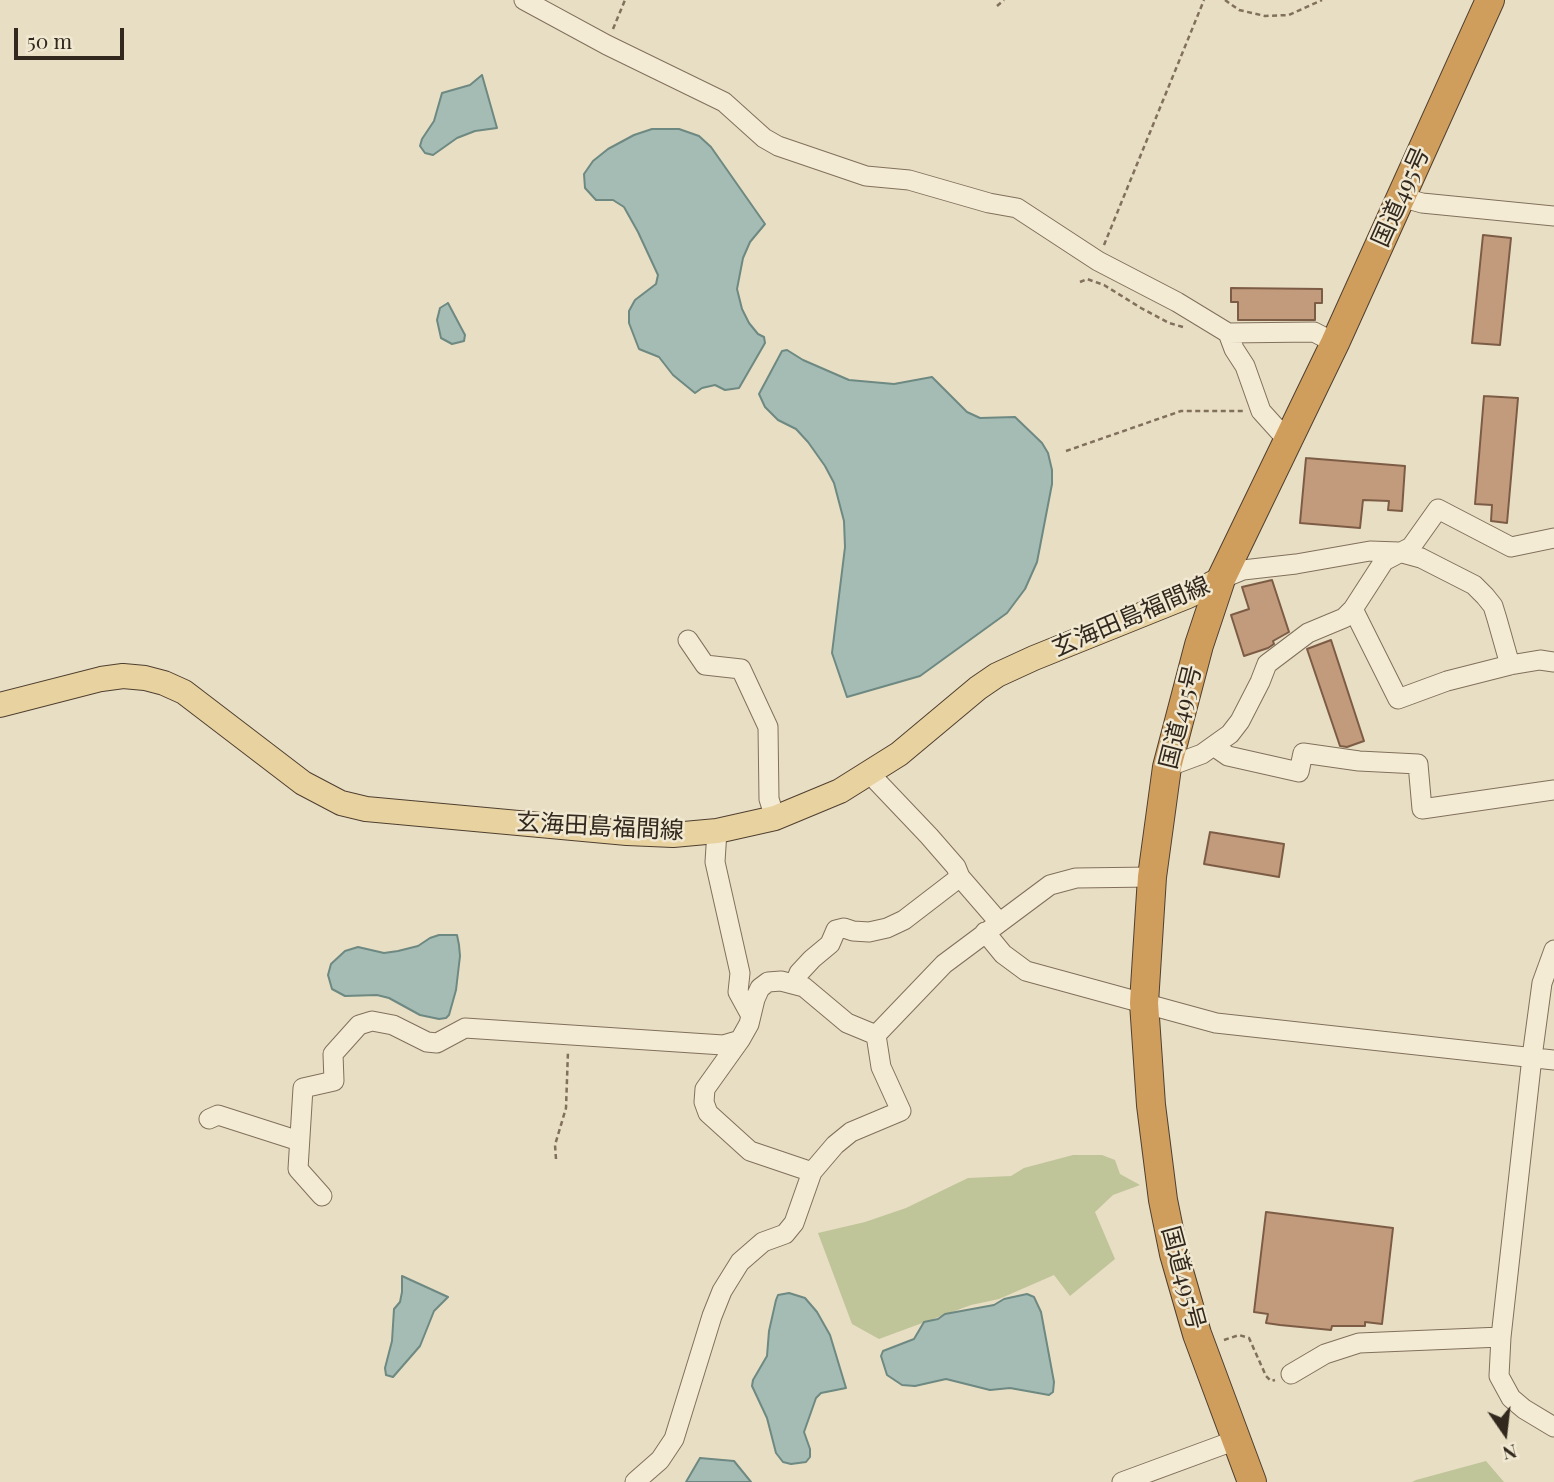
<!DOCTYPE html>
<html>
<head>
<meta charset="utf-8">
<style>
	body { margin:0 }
	#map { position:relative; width:1554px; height:1482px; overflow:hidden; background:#e8dec3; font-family:"Playfair Display",serif }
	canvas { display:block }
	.north { position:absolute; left:1470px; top:1398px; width:70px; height:70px; -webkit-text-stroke:5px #f1e8d2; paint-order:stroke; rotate:166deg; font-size:19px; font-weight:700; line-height:28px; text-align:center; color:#32281e }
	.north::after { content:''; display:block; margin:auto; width:24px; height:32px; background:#32281e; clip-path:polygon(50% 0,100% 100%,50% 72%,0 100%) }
	.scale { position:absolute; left:14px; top:28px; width:110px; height:32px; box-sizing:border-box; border:4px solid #32281e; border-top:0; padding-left:9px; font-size:21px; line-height:24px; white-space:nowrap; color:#32281e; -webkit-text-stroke:5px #f1e8d2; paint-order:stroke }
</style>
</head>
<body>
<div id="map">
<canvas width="1554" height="1482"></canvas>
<div class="north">N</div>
<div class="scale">50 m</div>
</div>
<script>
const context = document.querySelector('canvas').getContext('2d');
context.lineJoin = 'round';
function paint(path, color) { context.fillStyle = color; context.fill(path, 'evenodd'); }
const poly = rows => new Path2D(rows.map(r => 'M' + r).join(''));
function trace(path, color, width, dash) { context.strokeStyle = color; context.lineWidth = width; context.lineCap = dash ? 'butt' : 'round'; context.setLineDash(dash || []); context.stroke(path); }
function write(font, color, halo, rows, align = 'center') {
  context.font = font + ' "Playfair Display","Noto Sans JP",serif'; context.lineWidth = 5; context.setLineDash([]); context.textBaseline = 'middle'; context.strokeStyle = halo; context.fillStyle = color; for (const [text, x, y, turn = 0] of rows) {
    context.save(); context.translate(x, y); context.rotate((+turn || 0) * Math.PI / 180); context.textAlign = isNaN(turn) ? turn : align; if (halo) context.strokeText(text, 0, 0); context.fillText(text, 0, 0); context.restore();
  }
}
const green = poly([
	[1073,1155,1102,1155,1115,1160,1120,1174,1140,1185,1113,1195,1095,1212,1115,1259,1070,1296,1054,1275,999,1299,971,1305,879,1339,852,1324,818,1233,865,1222,906,1208,968,1178,1011,1176,1024,1168],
	[1486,1461,1504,1482,1412,1482,1416,1480]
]);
const water = poly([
	[482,75,497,128,475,131,457,138,433,155,425,153,420,146,422,139,434,121,442,93,470,85,482,75],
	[652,129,679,129,699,136,711,147,765,224,750,242,743,258,737,289,742,309,749,323,758,334,764,337,765,343,739,388,725,390,715,385,702,388,695,393,673,375,659,357,639,349,629,323,629,311,635,300,656,284,658,275,638,232,624,207,613,200,596,200,585,188,584,174,593,161,608,149,634,135,652,129],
	[448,303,465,335,464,341,452,344,441,338,437,320,440,308,448,303],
	[787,350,803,360,849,380,894,384,932,377,967,412,980,418,1015,417,1042,443,1048,453,1052,470,1052,484,1037,562,1025,589,1007,613,920,676,847,697,832,653,845,547,844,521,834,483,825,466,808,442,796,429,778,420,765,407,759,394,782,351,787,350],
	[439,935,457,935,459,945,460,956,456,990,449,1015,446,1018,439,1019,420,1015,389,998,377,995,345,996,332,989,328,975,331,964,345,951,358,947,384,953,398,951,418,946,430,938,439,935],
	[402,1276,448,1297,434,1311,420,1346,393,1377,386,1375,385,1368,392,1341,394,1309,400,1302,402,1292,402,1276],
	[789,1293,805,1298,817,1312,830,1335,846,1388,821,1393,816,1398,804,1432,810,1449,810,1457,806,1462,791,1464,783,1462,776,1453,767,1418,752,1386,753,1380,767,1356,769,1331,776,1300,778,1295,789,1293],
	[1027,1294,1034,1297,1041,1312,1054,1382,1053,1392,1049,1395,1010,1388,990,1390,946,1379,915,1386,902,1385,887,1375,881,1356,883,1351,914,1339,924,1322,938,1319,945,1314,994,1305,1004,1299,1027,1294],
	[700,1458,734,1461,751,1482,686,1482,700,1458]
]);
const building = poly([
	[1483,235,1511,238,1500,345,1472,343,1483,235],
	[1231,288,1322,289,1322,303,1315,303,1315,320,1238,320,1238,302,1231,302,1231,288],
	[1484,396,1518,398,1507,523,1491,521,1492,505,1475,504,1484,396],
	[1306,458,1405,466,1402,511,1388,510,1389,501,1363,500,1360,528,1300,523,1306,458],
	[1272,580,1289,632,1273,641,1274,644,1268,648,1244,656,1231,615,1249,609,1242,587,1272,580],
	[1331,640,1364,741,1347,747,1340,746,1307,649,1331,640],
	[1210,832,1284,844,1279,877,1204,864,1210,832],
	[1266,1212,1393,1228,1382,1324,1365,1322,1365,1326,1332,1326,1331,1330,1280,1325,1266,1323,1268,1314,1254,1312,1266,1212]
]);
const path = poly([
	[1225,0,1239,10,1265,16,1289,15,1322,0],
	[997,6,1004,0],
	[613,29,625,0],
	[1104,245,1204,0],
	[1080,282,1087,279,1104,285,1141,308,1169,323,1183,327],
	[1066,451,1181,411,1243,411],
	[556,1159,555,1145,566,1108,568,1051],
	[1224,1340,1239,1335,1249,1338,1266,1376,1271,1381,1275,1380]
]);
const minor = poly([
	[524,0,607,45,724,102,764,138,778,146,866,176,909,180,989,203,1017,208,1098,261,1177,302,1228,333,1234,349,1245,366,1261,411,1288,441],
	[1401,197,1422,203,1554,216],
	[1228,333,1314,332,1335,343],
	[1221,579,1243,570,1296,564,1370,551,1399,552,1421,558,1474,585,1485,596,1493,606,1497,619,1510,665],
	[1353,609,1398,699,1447,681,1510,665,1540,660,1554,662],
	[688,640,705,665,741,669,768,727,769,799,775,818],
	[1215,747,1228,756,1299,772,1303,753,1359,761,1418,764,1422,809,1554,790],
	[1167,767,1202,754,1230,734,1240,721,1260,682,1267,664,1308,633,1344,618,1353,609,1384,561,1411,547,1438,509,1511,547,1554,538],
	[870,774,929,836,956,867,960,877,999,922],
	[717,831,715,862,740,973,738,992,750,1014],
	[985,932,1003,954,1026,971,1216,1023,1554,1060],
	[1554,950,1542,983,1532,1057,1501,1337,1499,1376,1511,1398,1524,1409,1554,1427],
	[795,983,799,973,812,959,830,944,836,930,844,928,853,931,869,932,887,928,904,920,960,877],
	[740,1040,705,1089,704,1102,708,1113,750,1151,812,1172],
	[209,1119,218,1115,299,1141],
	[322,1196,298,1169,303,1088,334,1081,333,1054,359,1025,372,1021,393,1025,427,1042,437,1043,465,1028,723,1045,740,1040,749,1024,755,999,760,988,768,982,781,981,804,987,847,1023,876,1035],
	[1291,1374,1325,1354,1359,1343,1501,1337],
	[635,1482,660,1460,674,1439,712,1316,722,1291,740,1262,763,1242,785,1234,794,1223,812,1172,835,1145,851,1132,901,1111,881,1067,876,1035,944,964,1050,885,1076,878,1152,877],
	[1122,1482,1236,1440]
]);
const major = poly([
	[0,705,101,679,123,676,145,678,164,683,184,692,303,783,341,803,366,809,627,833,673,835,717,831,775,818,840,791,899,754,978,688,997,675,1034,658,1188,596,1221,579]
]);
const highway = poly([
	[1252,1482,1197,1334,1174,1254,1163,1200,1151,1105,1144,1003,1152,877,1167,767,1199,645,1221,579,1335,343,1490,0]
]);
const streetNames = [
	["国道495号",1401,197,-66],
	["玄海田島福間線",1131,617,-23],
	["国道495号",1181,717,-76],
	["玄海田島福間線",600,827,3],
	["国道495号",1183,1278,75]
];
paint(green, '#bfc599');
paint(water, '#a5bcb5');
trace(water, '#6d8982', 2);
paint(building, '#c29b7d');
trace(building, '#7d5c45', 2);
trace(minor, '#80705c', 21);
trace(major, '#4f3f30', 26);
trace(highway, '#4f3f30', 30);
trace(path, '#80705c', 2.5, [5, 3.5]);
trace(minor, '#f4ebd5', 19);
trace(major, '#e8d29f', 24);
trace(highway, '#cf9e5d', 28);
write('24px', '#32281e', '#f1e8d2', streetNames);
</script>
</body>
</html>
